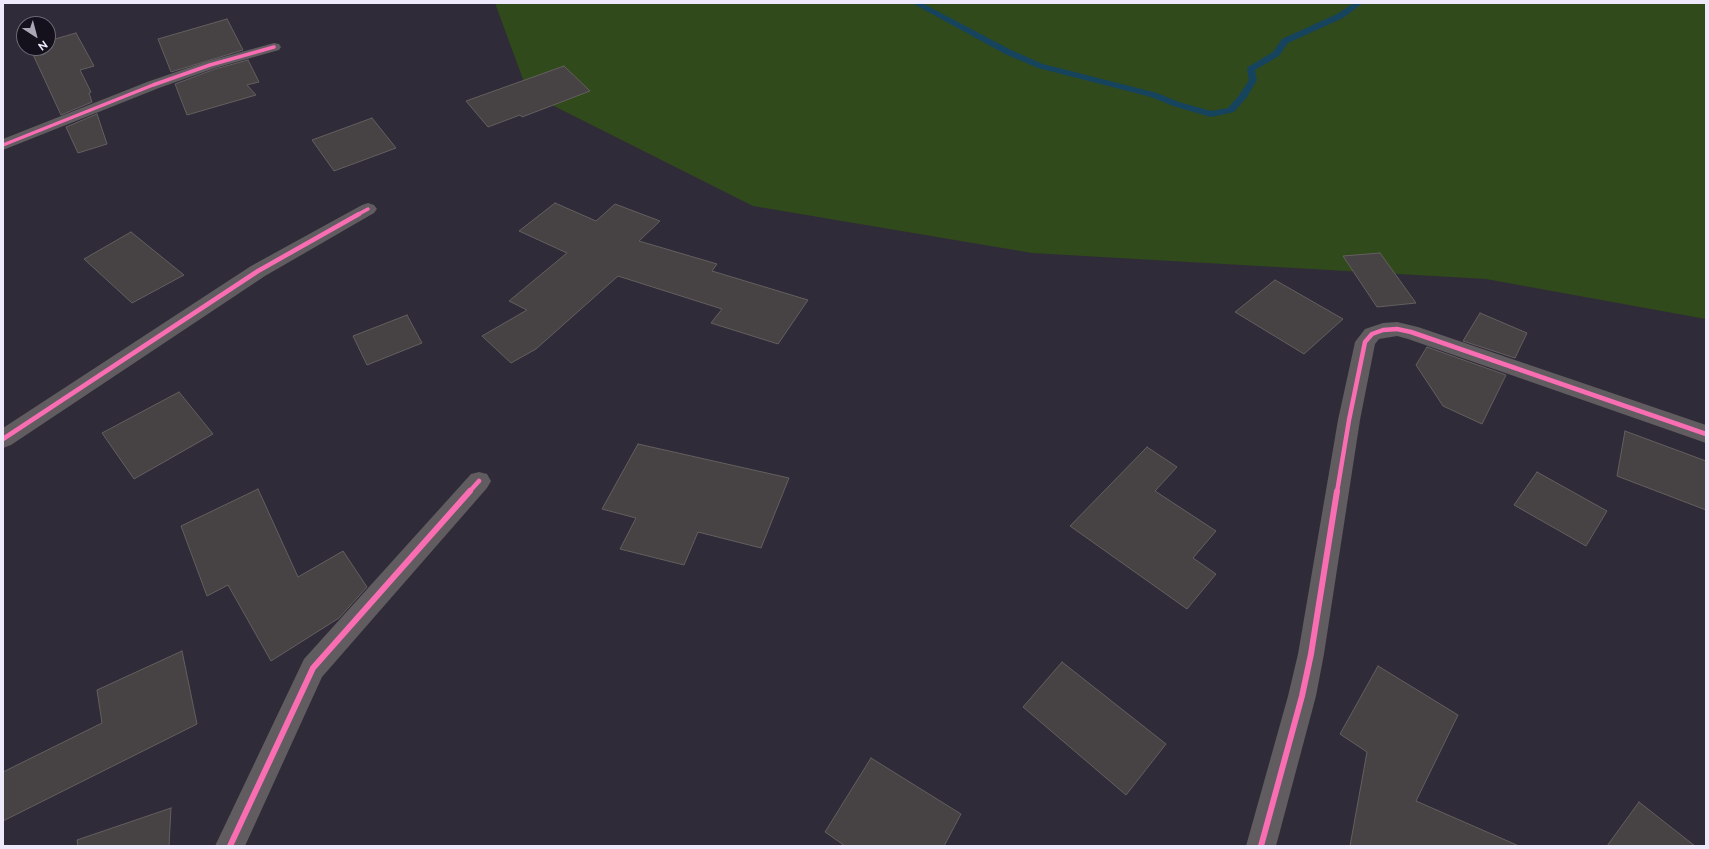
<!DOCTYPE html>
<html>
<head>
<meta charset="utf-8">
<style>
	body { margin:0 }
	#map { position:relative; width:1709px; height:849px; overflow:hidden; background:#302b38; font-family:Raleway,sans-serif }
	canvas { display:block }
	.frame { position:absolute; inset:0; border:4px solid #efeafb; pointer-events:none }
	.north { position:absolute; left:16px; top:16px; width:40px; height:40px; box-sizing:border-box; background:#15111c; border:1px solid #6c6875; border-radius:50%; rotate:144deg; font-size:11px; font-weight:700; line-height:16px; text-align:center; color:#efeafb }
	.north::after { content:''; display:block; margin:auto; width:14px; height:18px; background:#aca7b7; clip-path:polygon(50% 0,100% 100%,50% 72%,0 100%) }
</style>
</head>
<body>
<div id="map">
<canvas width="1709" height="849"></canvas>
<div class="frame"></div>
<div class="north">N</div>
</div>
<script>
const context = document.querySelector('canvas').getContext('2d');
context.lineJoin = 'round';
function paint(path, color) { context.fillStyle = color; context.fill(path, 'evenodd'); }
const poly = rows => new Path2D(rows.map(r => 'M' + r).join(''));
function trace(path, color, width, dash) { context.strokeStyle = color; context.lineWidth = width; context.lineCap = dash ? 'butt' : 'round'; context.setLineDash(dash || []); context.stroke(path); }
const green = poly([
	[495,3,1706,3,1706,319,1486,279,1032,253,753,206,528,93]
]);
const stream = poly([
	[912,3,922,3,1011,50,1043,64,1157,93,1179,102,1211,111,1228,108,1240,94,1249,80,1247,69,1248,67,1273,52,1282,39,1337,14,1354,3,1363,3,1343,18,1288,43,1279,56,1255,70,1257,80,1247,97,1234,112,1211,117,1173,106,1151,97,1038,68,1005,54,912,3]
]);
const building = poly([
	[227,19,243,50,171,72,158,39,227,19],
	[76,33,94,66,80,70,91,92,89,93,92,102,61,115,30,48,48,48,48,41,76,33],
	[248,60,259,82,247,85,256,95,187,115,175,84,215,69,248,60],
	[564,66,590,91,522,117,520,115,488,127,466,101,564,66],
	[97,114,107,144,78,153,66,127,97,114],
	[372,118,396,148,334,171,312,140,372,118],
	[555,203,596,221,615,204,660,221,639,241,717,264,712,271,808,300,778,344,711,323,722,309,618,276,536,349,511,363,482,336,527,310,509,301,567,253,519,231,555,203],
	[131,232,184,275,132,303,84,259,131,232],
	[1380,253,1416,303,1377,307,1343,256,1380,253],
	[1275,280,1343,319,1304,354,1235,312,1275,280],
	[1480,313,1527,333,1515,358,1463,341,1480,313],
	[407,315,422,343,367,365,353,336,407,315],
	[1427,347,1506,375,1482,424,1443,406,1416,365,1427,347],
	[179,392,213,434,134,479,102,433,179,392],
	[1625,431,1706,461,1706,510,1617,476,1625,431],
	[638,444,789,478,761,548,698,532,684,565,620,549,636,518,602,509,638,444],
	[1147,447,1177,467,1155,491,1216,531,1193,558,1216,574,1187,609,1070,526,1147,447],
	[1537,472,1607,511,1586,546,1514,505,1537,472],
	[258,489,298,577,343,551,367,587,339,618,271,661,228,585,207,596,181,526,258,489],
	[182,651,197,724,3,821,3,772,102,723,97,690,182,651],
	[1062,662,1166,744,1126,795,1023,707,1062,662],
	[1378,666,1458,715,1416,801,1519,846,1350,846,1367,752,1340,734,1378,666],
	[871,758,961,814,944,846,845,846,825,832,871,758],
	[1639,802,1695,846,1607,846,1639,802],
	[171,808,169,846,78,846,77,840,171,808]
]);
const minor = poly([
	[274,43,279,44,281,47,279,50,215,68,159,88,3,150,3,139,147,82,205,62,274,43],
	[368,203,374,205,377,209,374,213,265,276,11,445,3,448,3,428,251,266,362,205,368,203],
	[1397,322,1418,327,1706,425,1706,443,1408,339,1397,336,1379,339,1375,344,1360,420,1324,654,1316,696,1276,846,1246,846,1288,696,1298,654,1338,420,1355,342,1365,329,1383,323,1397,322],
	[479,472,487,474,491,481,487,488,322,677,245,846,215,846,304,659,471,474,479,472]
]);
const cyclewayFar2 = poly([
	[3,145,153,85,210,65,274,47],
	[357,215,368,209]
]);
const cyclewayFar1 = poly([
	[3,439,258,271,359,214],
	[469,492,479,481],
	[1337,492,1349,420,1365,342,1372,334,1383,330,1397,329,1411,332,1706,434]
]);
const cycleway = poly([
	[230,846,313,668,470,491],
	[1261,846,1302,696,1311,654,1337,491]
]);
paint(green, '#304a1b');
paint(stream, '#16445f');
paint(building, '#474243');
trace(building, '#645f5f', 1);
paint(minor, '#605c5f');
trace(cyclewayFar2, '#f96db3', 3.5);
trace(cyclewayFar1, '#f96db3', 4.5);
trace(cycleway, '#f96db3', 6);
</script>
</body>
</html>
